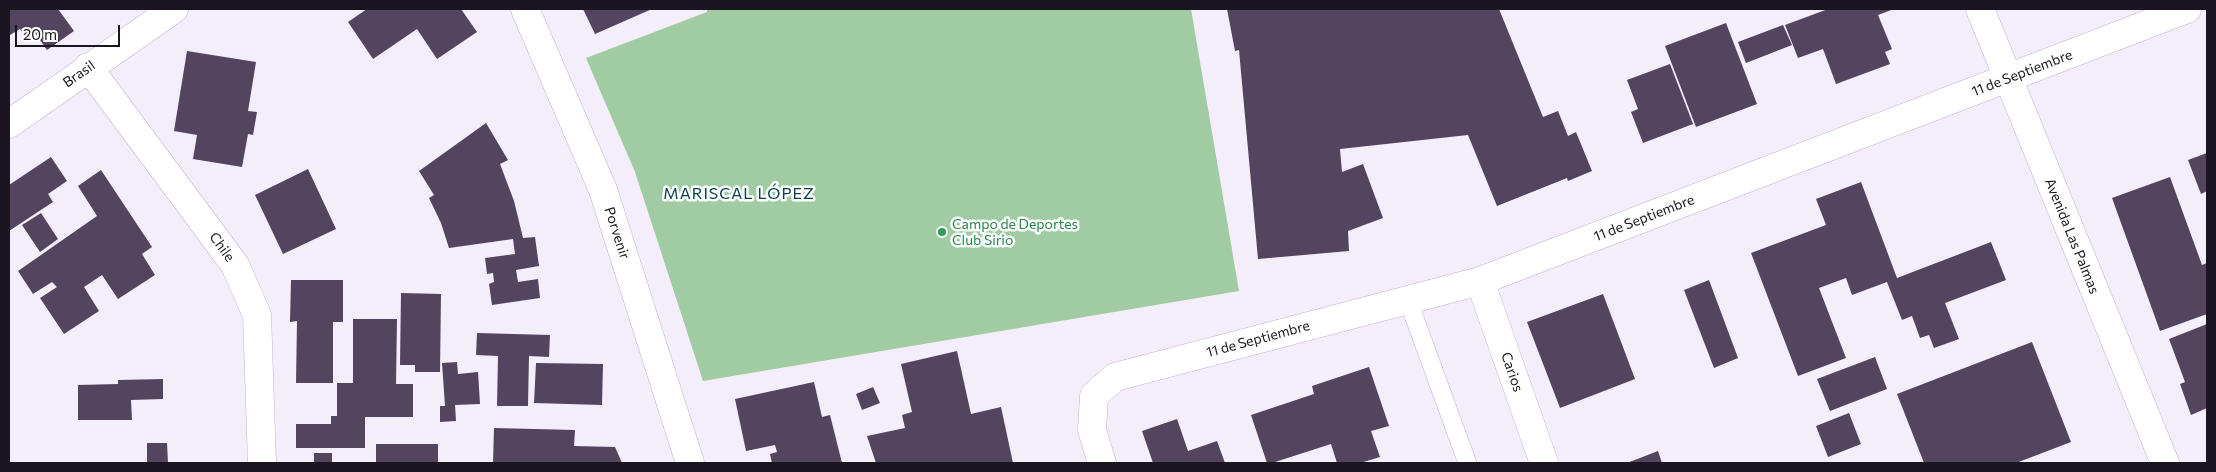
<!DOCTYPE html>
<html>
<head>
<meta charset="utf-8">
<style>
	body { margin:0 }
	#map { position:relative; width:2216px; height:472px; overflow:hidden; background:#f4edfa; font-family:Commissioner,sans-serif }
	canvas { display:block }
	.frame { position:absolute; inset:0; border:10px solid #1b1520; pointer-events:none }
	.scale { position:absolute; left:15px; top:25px; width:105px; height:22px; box-sizing:border-box; border:2px solid #1b1520; border-top:0; padding-left:6px; font-size:15px; line-height:18px; white-space:nowrap; color:#1b1520; -webkit-text-stroke:4px #fdfdfd; paint-order:stroke }
</style>
</head>
<body>
<div id="map">
<canvas width="2216" height="472"></canvas>
<div class="frame"></div>
<div class="scale">20 m</div>
</div>
<script>
const context = document.querySelector('canvas').getContext('2d');
context.lineJoin = 'round';
function paint(path, color) { context.fillStyle = color; context.fill(path, 'evenodd'); }
const poly = rows => new Path2D(rows.map(r => 'M' + r).join(''));
function trace(path, color, width, dash) { context.strokeStyle = color; context.lineWidth = width; context.lineCap = dash ? 'butt' : 'round'; context.setLineDash(dash || []); context.stroke(path); }
function write(font, color, halo, rows, align = 'center') {
  context.font = font + ' Commissioner,sans-serif'; context.lineWidth = 5; context.setLineDash([]); context.textBaseline = 'middle'; context.strokeStyle = halo; context.fillStyle = color; for (const [text, x, y, turn = 0] of rows) {
    context.save(); context.translate(x, y); context.rotate((+turn || 0) * Math.PI / 180); context.textAlign = isNaN(turn) ? turn : align; if (halo) context.strokeText(text, 0, 0); context.fillText(text, 0, 0); context.restore();
  }
}
const green = poly([
	[707,9,1191,9,1239,291,703,381,635,172,586,58,707,12]
]);
const building = poly([
	[9,9,58,9,74,31,47,50,35,33,27,39,20,29,10,35],
	[367,9,461,9,477,32,437,59,417,29,373,59,348,22],
	[583,9,652,9,595,34],
	[1227,9,1499,9,1543,117,1558,111,1568,136,1576,132,1592,171,1568,181,1567,178,1497,206,1468,135,1340,149,1342,172,1363,164,1383,218,1348,231,1349,251,1258,259,1239,50,1235,51],
	[1828,9,1894,9,1878,15,1892,49,1885,52,1890,64,1836,84,1823,49,1798,58,1785,25],
	[1726,23,1757,104,1696,127,1665,46],
	[1783,25,1792,45,1746,63,1738,42],
	[187,51,256,62,248,111,257,112,253,135,248,134,242,167,193,159,197,135,174,131],
	[1670,64,1693,124,1643,143,1631,112,1638,109,1627,80],
	[486,123,508,160,500,164,514,201,523,238,535,237,539,266,516,270,518,282,538,279,540,298,492,305,489,284,494,282,493,273,487,274,485,258,515,254,513,239,449,248,441,223,429,198,434,195,419,171],
	[2207,153,2207,191,2201,194,2188,160],
	[51,157,67,181,48,194,53,202,9,231,9,185],
	[308,169,336,229,283,254,255,195],
	[101,170,152,247,142,254,155,275,118,299,102,275,84,287,99,311,64,334,40,298,57,287,52,282,33,294,18,271,97,216,78,186],
	[2170,177,2202,265,2207,263,2207,314,2160,331,2112,198],
	[1861,182,1897,278,1991,242,2006,280,1945,303,1959,339,1934,348,1929,335,1920,338,1912,316,1902,320,1887,282,1852,295,1846,278,1819,288,1846,358,1798,376,1751,253,1826,225,1816,199],
	[41,213,58,239,40,252,22,225],
	[291,280,343,280,343,322,333,322,333,383,296,383,297,321,290,322],
	[1709,280,1738,358,1714,368,1684,290],
	[401,293,441,294,440,372,415,372,415,365,400,365],
	[1603,294,1635,379,1560,408,1527,322],
	[353,319,397,319,396,384,413,384,413,417,365,417,365,448,296,448,296,424,331,424,331,416,337,416,337,383,353,383],
	[2207,324,2207,408,2191,415,2180,384,2185,382,2169,339],
	[477,333,550,335,549,357,529,356,528,406,497,406,498,356,476,355],
	[2032,342,2071,442,2016,463,1924,463,1897,394],
	[957,351,971,414,1001,407,1013,463,876,463,867,436,905,428,902,415,912,412,901,364],
	[1875,357,1887,389,1830,411,1817,379],
	[457,362,458,374,478,372,480,404,455,405,456,421,440,422,440,406,445,406,442,363],
	[536,363,603,364,602,405,534,403],
	[1369,367,1389,426,1371,431,1380,457,1360,463,1337,463,1331,444,1272,463,1267,463,1251,415,1314,394,1312,386],
	[163,379,163,399,131,400,132,420,78,420,78,385,118,384,118,380],
	[814,382,822,417,830,415,842,463,772,463,770,454,777,452,775,445,746,451,735,399],
	[873,387,880,403,862,410,856,394],
	[1849,413,1861,444,1828,457,1816,426],
	[1177,419,1188,451,1217,441,1225,463,1153,463,1142,431],
	[494,428,575,430,574,446,615,447,622,463,493,463],
	[147,443,167,443,168,463,147,463],
	[376,444,438,444,438,463,376,463],
	[1658,451,1662,463,1627,463],
	[314,453,332,453,332,463,314,463]
]);
const service = poly([
	[1408,300,1467,462]
]);
const minor = poly([
	[525,9,603,190,690,463],
	[88,67,235,265,257,315,262,463],
	[9,124,174,9],
	[1480,281,1544,463],
	[1102,463,1092,430,1094,396,1115,377,1480,281,2187,9]
]);
const tertiary = poly([
	[1980,9,2165,463]
]);
const markers = [
	[942,232,5,"#2e9e5b"]
];
const streetNames = [
	["11 de Septiembre",2022,73,-21],
	["Brasil",79,74,-35],
	["11 de Septiembre",1644,218,-21],
	["Porvenir",617,233,72],
	["Avenida Las Palmas",2072,236,68],
	["Chile",222,247,54],
	["11 de Septiembre",1258,339,-15],
	["Carios",1512,372,71]
];
const leisureNames = [
	["Campo de Deportes",952,224],
	["Club Sirio",952,240]
];
const quarterNames = [
	["MARISCAL LÓPEZ",739,194]
];
paint(green, '#a1cba3');
paint(building, '#53445f');
trace(service, '#c3b2d2', 19);
trace(minor, '#c3b2d2', 29);
trace(tertiary, '#c3b2d2', 29);
trace(service, '#fff', 18);
trace(minor, '#fff', 28);
trace(tertiary, '#fff', 28);
for (const [x, y, r, color] of markers) { const dot = new Path2D(); dot.arc(x, y, r, 0, 2 * Math.PI); context.fillStyle = color; context.fill(dot); trace(dot, '#fdfdfd', 2); }
write('14px', '#1b1520', '#fdfdfd', streetNames);
write('14px', '#27864d', '#fdfdfd', leisureNames, 'left');
context.letterSpacing = '1px';
write('16px', '#07404f', '#fdfdfd', quarterNames);
context.letterSpacing = '0px';
</script>
</body>
</html>
